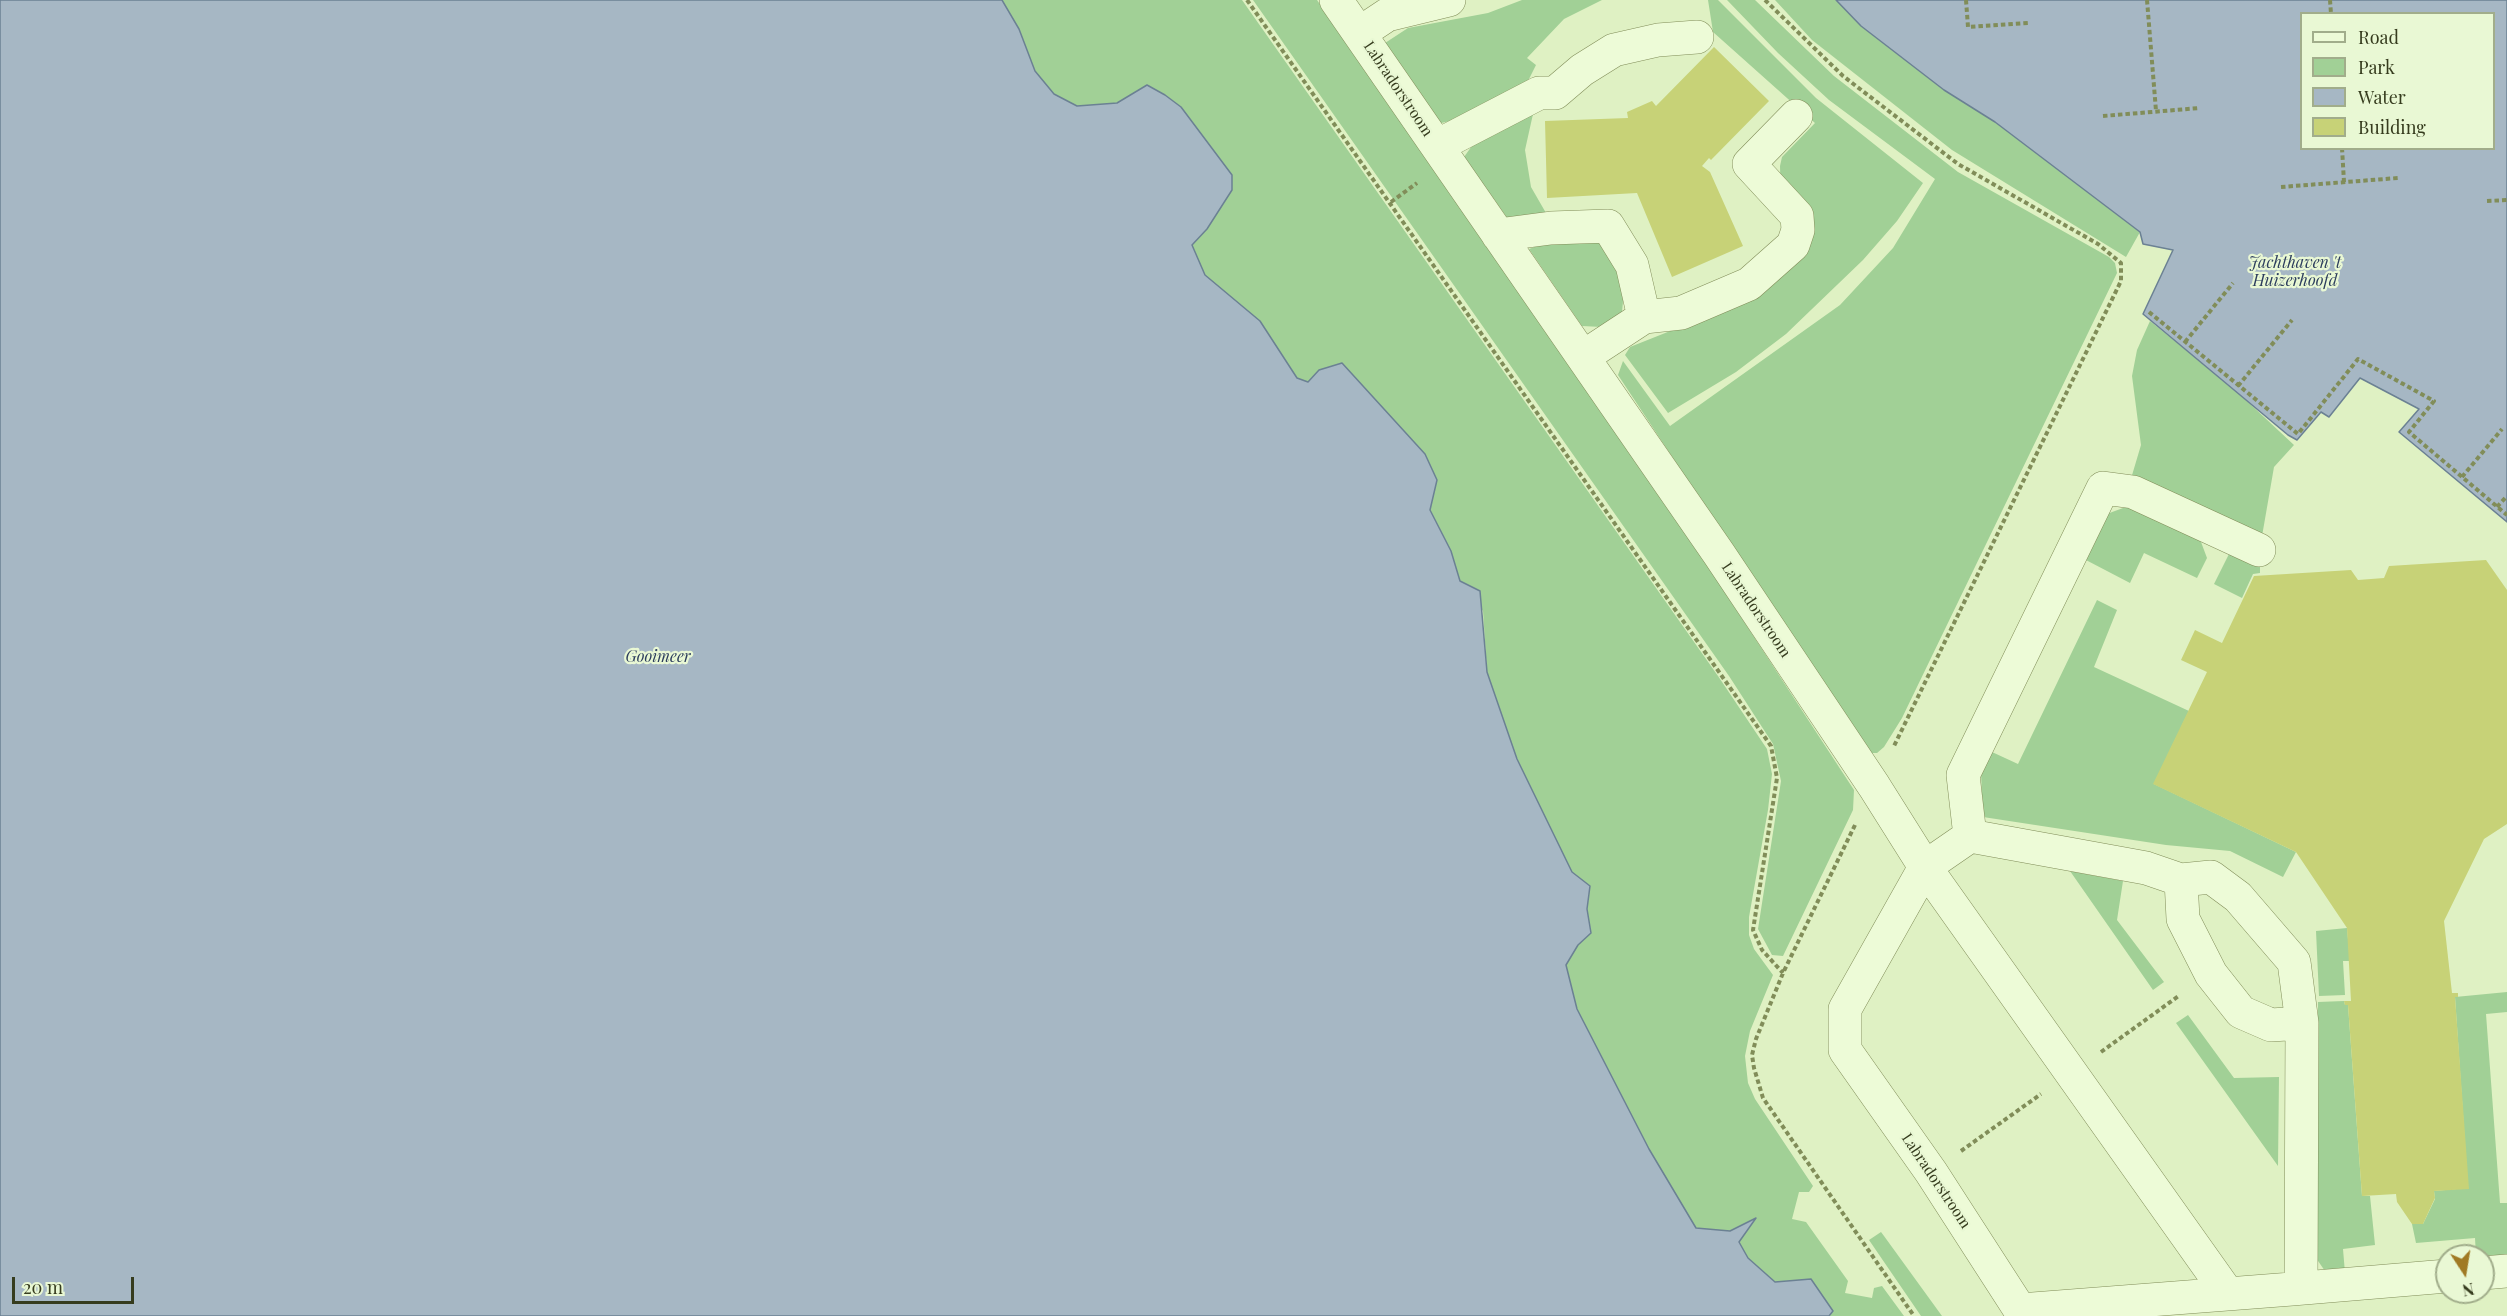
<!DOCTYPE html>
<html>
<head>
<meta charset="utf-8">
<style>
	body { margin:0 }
	#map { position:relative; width:2507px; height:1316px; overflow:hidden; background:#dff1c3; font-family:"Playfair Display",serif }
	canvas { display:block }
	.legend { position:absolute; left:2300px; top:12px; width:195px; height:138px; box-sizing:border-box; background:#e9f8d4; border:2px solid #a1ad8b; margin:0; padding:8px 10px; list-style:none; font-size:18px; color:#363c1e }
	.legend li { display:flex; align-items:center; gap:12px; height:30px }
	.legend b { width:30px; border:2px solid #a1ad8b }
	.north { position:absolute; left:2435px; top:1244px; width:60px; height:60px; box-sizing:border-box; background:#e9f8d4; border:2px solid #a1ad8b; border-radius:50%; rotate:168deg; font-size:16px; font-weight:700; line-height:24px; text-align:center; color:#363c1e }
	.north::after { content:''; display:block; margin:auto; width:21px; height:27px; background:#a07a24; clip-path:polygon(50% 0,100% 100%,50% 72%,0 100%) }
	.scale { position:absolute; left:12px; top:1277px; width:122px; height:27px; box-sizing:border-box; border:3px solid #363c1e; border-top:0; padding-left:8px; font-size:18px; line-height:21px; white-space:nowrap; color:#363c1e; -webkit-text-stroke:4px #e9f8d4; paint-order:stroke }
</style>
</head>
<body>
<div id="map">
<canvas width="2507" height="1316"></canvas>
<ul class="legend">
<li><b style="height:8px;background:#edfbd7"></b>Road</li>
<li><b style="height:16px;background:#a1d096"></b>Park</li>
<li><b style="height:16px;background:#a6b7c4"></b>Water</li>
<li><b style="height:16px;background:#c7d277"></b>Building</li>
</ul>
<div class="north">N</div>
<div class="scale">20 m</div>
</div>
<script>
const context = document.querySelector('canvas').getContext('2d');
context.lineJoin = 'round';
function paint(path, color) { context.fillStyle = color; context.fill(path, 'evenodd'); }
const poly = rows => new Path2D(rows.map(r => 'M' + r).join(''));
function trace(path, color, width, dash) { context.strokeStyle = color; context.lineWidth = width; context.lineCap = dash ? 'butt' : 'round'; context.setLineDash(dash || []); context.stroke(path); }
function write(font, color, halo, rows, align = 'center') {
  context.font = font + ' "Playfair Display",serif'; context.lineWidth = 4.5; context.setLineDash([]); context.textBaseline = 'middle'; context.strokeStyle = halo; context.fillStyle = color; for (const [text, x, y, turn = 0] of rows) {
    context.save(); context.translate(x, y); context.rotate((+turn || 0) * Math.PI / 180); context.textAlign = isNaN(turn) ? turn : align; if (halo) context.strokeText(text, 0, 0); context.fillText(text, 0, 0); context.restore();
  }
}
const green = poly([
	[1002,0,1242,0,1718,676,1767,749,1772,774,1768,810,1749,917,1749,935,1754,949,1773,975,1750,1031,1745,1056,1748,1083,1755,1099,1813,1186,1809,1192,1799,1192,1792,1219,1806,1222,1848,1281,1845,1293,1872,1298,1874,1288,1882,1286,1904,1316,1829,1316,1832,1310,1811,1279,1775,1282,1748,1258,1739,1242,1755,1219,1730,1231,1696,1228,1649,1149,1577,1009,1566,965,1578,945,1591,933,1587,910,1590,886,1572,873,1517,759,1487,672,1483,611,1460,581,1451,551,1430,510,1437,480,1319,370,1308,382,1297,378,1259,321,1205,275,1191,245,1207,229,1147,85,1117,103,1096,106,1076,106,1054,94,1035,71,1019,29],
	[1253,0,1317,0,1705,562,1854,790,1853,810,1783,956,1772,955,1758,929,1781,781,1773,744,1729,676],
	[1522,0,1602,0,1564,19,1527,58,1536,65,1525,87,1455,120,1441,123,1385,43,1408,28,1488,13],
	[1708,0,1718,0,1816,98,1923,183,1897,221,1863,260,1786,334,1736,372,1668,413,1625,355,1630,347,1733,306,1783,271,1780,166,1782,157,1815,123,1713,32],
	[1727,0,1755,0,1834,76,1958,172,2109,257,2115,263,2117,273,1902,718,1884,747,1877,753,1868,753,1618,375,1623,361,1670,426,1840,305,1893,248,1935,179,1829,100,1778,53],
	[1775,0,1836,0,1861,26,1944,90,1995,122,2140,232,2126,257,1952,150,1812,40],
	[1533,114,1525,150,1531,187,1546,213,1508,219,1464,157,1474,143],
	[1600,243,1625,280,1622,312,1602,327,1582,326,1529,249,1543,244],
	[2150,321,2234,389,2294,445,2274,467,2261,542,2130,482,2141,445,2132,376,2137,350],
	[2134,504,2198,534,2207,558,2197,578,2144,553,2130,583,2084,559,2104,515],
	[2230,552,2260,563,2260,573,2253,574,2242,598,2214,584],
	[2097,600,2117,610,2094,667,2189,711,2154,784,2296,852,2283,877,2230,851,2166,845,1983,817,1981,773,1992,752,2018,764],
	[2070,871,2123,881,2117,920,2164,982,2153,990],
	[2347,928,2350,961,2343,961,2345,995,2319,996,2316,931],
	[2507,992,2507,1012,2486,1014,2500,1203,2507,1203,2507,1254,2500,1263,2483,1265,2483,1256,2476,1256,2475,1238,2416,1243,2412,1224,2423,1224,2435,1199,2434,1191,2468,1188,2455,997],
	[2344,1001,2345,1005,2348,1005,2362,1196,2370,1196,2375,1245,2343,1249,2345,1273,2327,1274,2316,1258,2318,1002],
	[2188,1015,2234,1078,2279,1077,2278,1166,2176,1023],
	[1881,1232,1884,1236,1942,1316,1921,1316,1869,1240]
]);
const water = poly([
	[0,0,1002,0,1019,29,1035,71,1054,94,1077,106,1117,103,1147,85,1165,95,1181,107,1232,175,1232,190,1207,229,1192,245,1205,275,1260,321,1297,378,1308,382,1319,370,1342,363,1425,454,1437,480,1430,510,1451,551,1460,581,1480,591,1487,672,1517,759,1572,872,1590,886,1587,909,1591,933,1578,945,1566,965,1577,1009,1649,1149,1696,1228,1730,1231,1756,1218,1739,1242,1748,1258,1775,1282,1811,1279,1833,1311,1829,1316,0,1316,0,0],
	[1836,0,2507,0,2507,522,2399,432,2419,409,2360,378,2329,417,2321,412,2297,440,2288,435,2143,314,2173,250,2143,244,2140,232,1995,122,1944,90,1861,26,1836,0],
	[2302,14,2494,14,2494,148,2302,148,2302,14]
]);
const building = poly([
	[1714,47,1769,101,1711,160,1709,158,1702,166,1710,172,1743,246,1672,277,1637,193,1547,198,1545,121,1628,118,1627,112,1652,101,1656,106],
	[2486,560,2507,590,2507,824,2484,839,2444,921,2452,993,2458,993,2458,997,2455,997,2469,1189,2434,1191,2435,1198,2423,1224,2412,1224,2397,1202,2396,1194,2362,1196,2348,1005,2345,1005,2344,1001,2351,1001,2347,928,2296,852,2153,784,2207,672,2181,660,2195,630,2222,643,2254,576,2351,570,2358,580,2384,578,2389,566]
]);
const path = poly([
	[1247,0,1771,746,1777,778,1753,930,1762,950,1783,973],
	[1765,0,1843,76,1958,164,2098,244,2121,263,2121,281,1893,748],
	[1966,0,1968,27,2028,23],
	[2147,0,2156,111],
	[2330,0,2331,14],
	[2103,116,2199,108],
	[2342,148,2344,182],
	[2281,187,2398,178],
	[2487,201,2507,200],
	[1391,202,1417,183],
	[2149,312,2298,434,2358,359,2434,401,2409,432,2507,515],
	[2185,342,2233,283],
	[2238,386,2292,320],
	[2462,477,2502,429],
	[2497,507,2507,496],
	[1855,825,1783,973,1756,1039,1752,1055,1754,1068,1763,1098,1914,1316],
	[2101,1052,2180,995],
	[1961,1151,2041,1094]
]);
const minor = poly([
	[1336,0,1719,554,1874,786,1925,867,2228,1294],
	[1360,33,1387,15,1449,0],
	[1437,146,1539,93,1555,93,1582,70,1614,50,1658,40,1697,37],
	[1498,235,1551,228,1608,226,1632,265,1644,317],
	[1583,357,1644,317,1681,313,1749,284,1793,245,1798,230,1797,216,1749,164,1796,116],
	[1970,836,1963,775,2103,488,2133,492,2259,550],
	[2181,880,2183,919,2211,974,2241,1012,2271,1025,2302,1023],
	[2483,1273,2507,1271],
	[2301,1288,2302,1023,2294,962,2238,897,2211,877,2181,880,2146,868,1970,836,1925,867,1845,1009,1845,1050,1931,1172,2020,1310,2292,1289,2447,1276]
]);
const streetNames = [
	["Labradorstroom",1398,89,56],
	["Labradorstroom",1756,610,56],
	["Labradorstroom",1936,1181,56]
];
const waterNames = [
	["Jachthaven 't",2295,263],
	["Huizerhoofd",2295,281],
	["Gooimeer",658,657]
];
paint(green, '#a1d096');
paint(water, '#a6b7c4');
trace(water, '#6b8193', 1.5);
paint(building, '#c7d277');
trace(minor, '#818d59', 34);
trace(path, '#818d59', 4, [4.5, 3]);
trace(minor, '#edfbd7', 33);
write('15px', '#363c1e', '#e9f8d4', streetNames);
write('italic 16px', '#2c3d5d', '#e9f8d4', waterNames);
</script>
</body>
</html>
